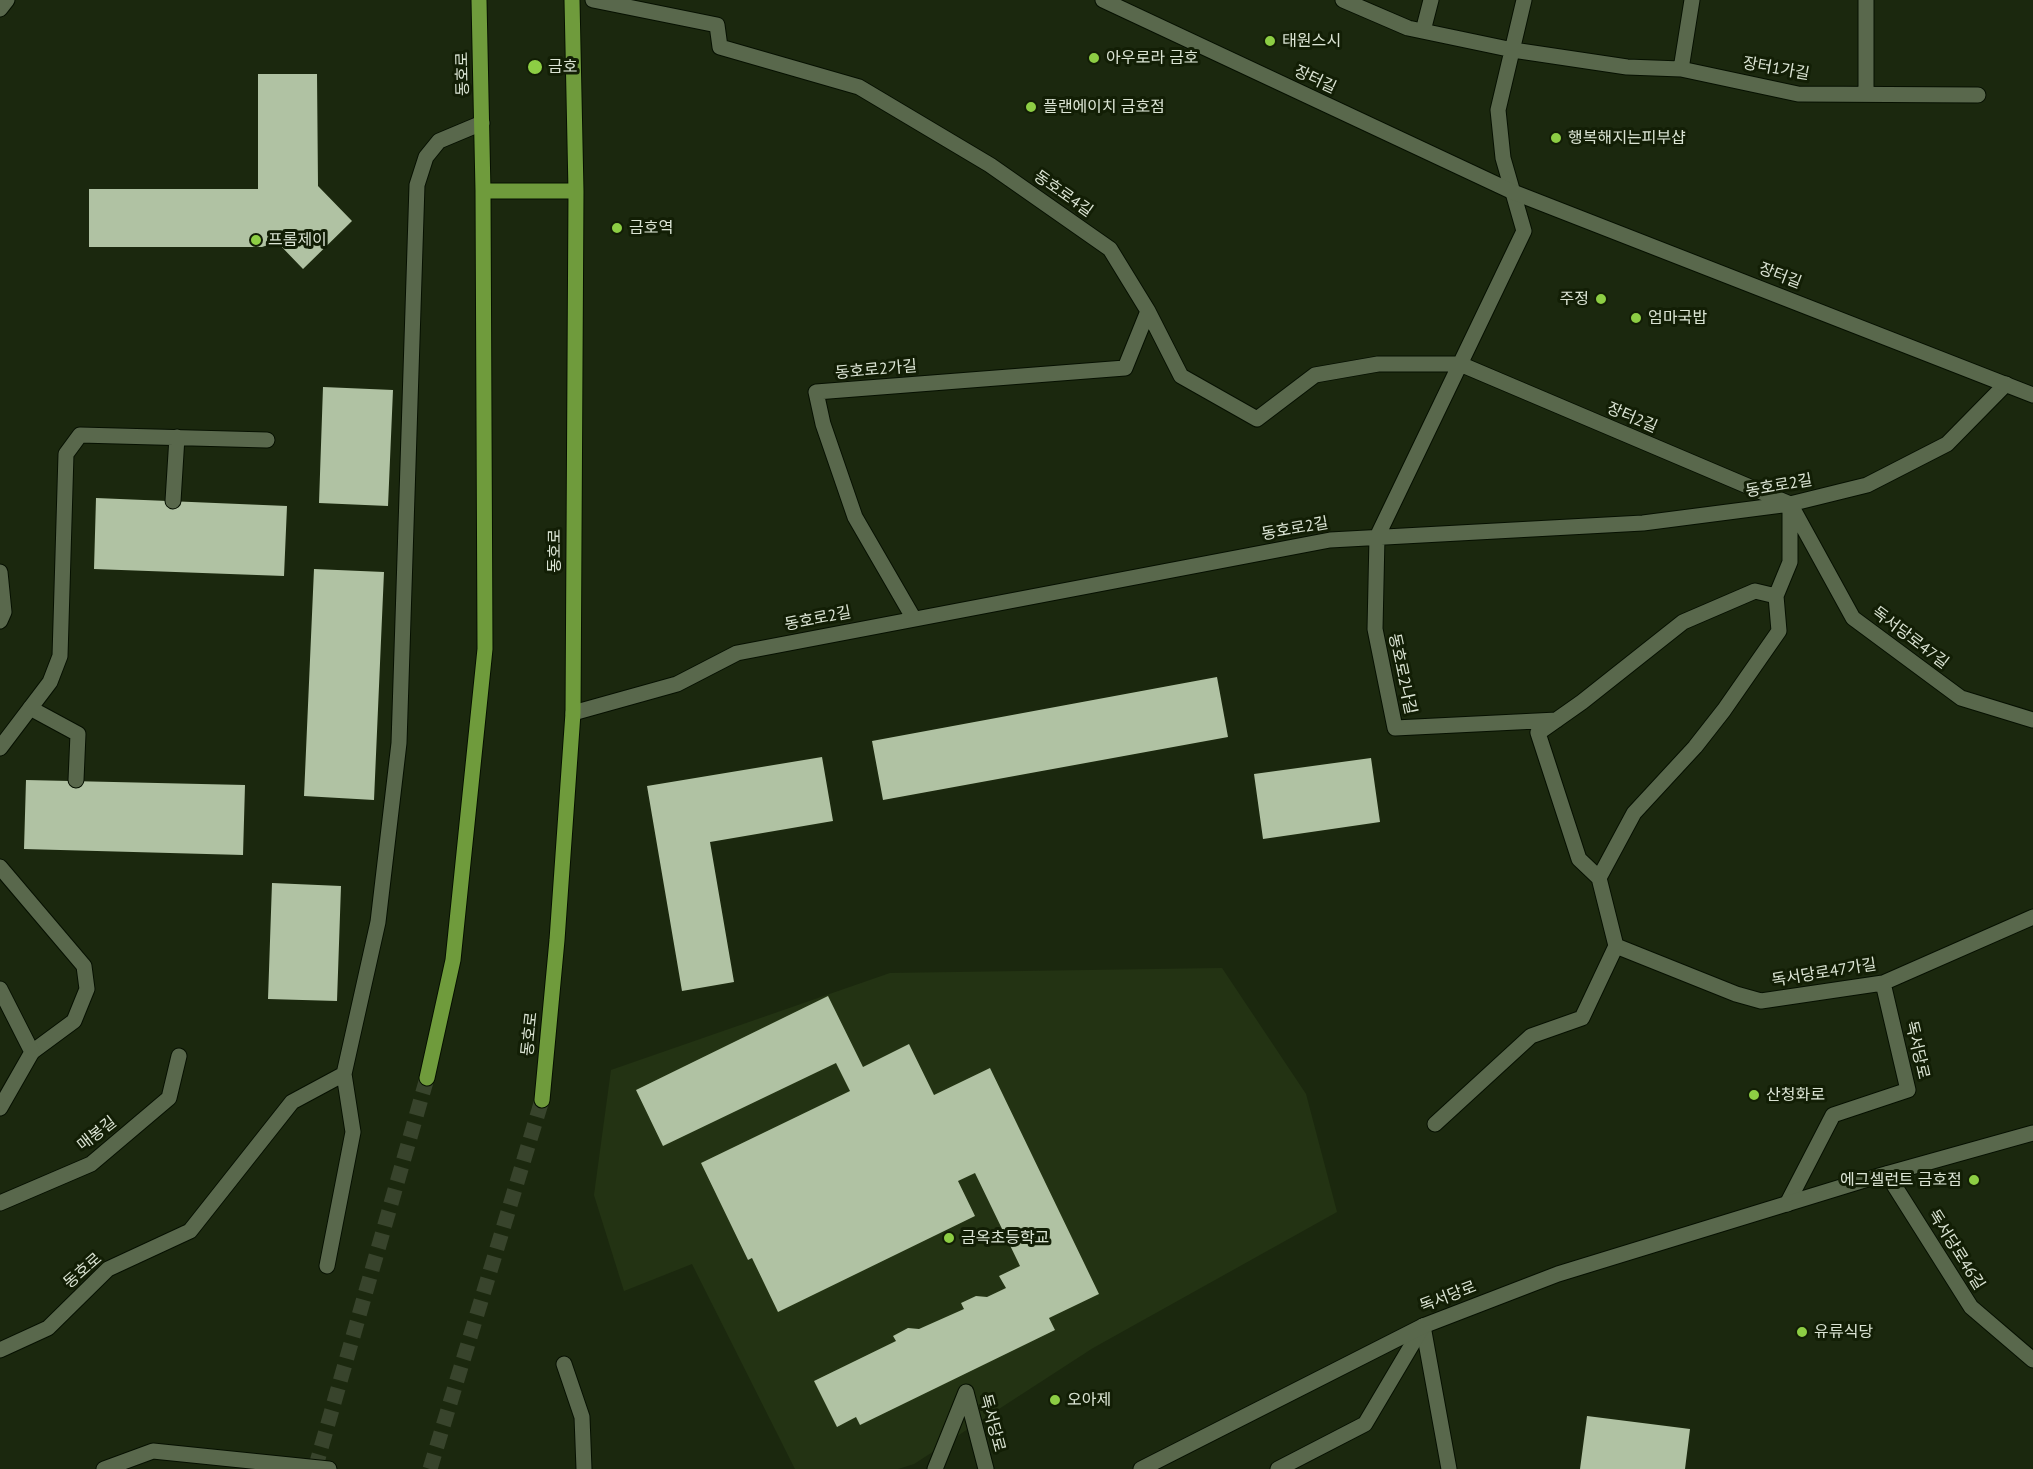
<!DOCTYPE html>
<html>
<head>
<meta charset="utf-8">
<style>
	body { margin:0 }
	canvas { display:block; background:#1b280e }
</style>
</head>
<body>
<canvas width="2033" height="1469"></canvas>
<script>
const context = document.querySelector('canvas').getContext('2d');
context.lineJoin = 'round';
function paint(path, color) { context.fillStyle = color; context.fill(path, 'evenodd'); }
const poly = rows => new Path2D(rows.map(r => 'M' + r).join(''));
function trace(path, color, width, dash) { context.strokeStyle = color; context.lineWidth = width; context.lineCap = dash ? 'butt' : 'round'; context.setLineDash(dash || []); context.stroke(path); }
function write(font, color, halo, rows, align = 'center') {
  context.font = font + ' "PT Sans","Noto Sans KR",sans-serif'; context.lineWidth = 6; context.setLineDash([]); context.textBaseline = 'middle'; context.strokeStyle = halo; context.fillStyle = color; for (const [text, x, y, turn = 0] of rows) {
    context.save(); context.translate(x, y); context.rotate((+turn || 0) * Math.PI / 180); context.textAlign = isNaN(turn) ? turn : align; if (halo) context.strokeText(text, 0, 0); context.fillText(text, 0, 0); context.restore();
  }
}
const built = poly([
	[1222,968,1306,1094,1337,1212,1093,1348,914,1464,898,1469,795,1469,692,1264,624,1291,594,1195,611,1070,890,973]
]);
const building = poly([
	[258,74,317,74,318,186,352,221,303,269,277,242,262,247,89,247,89,189,258,189],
	[323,387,393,390,388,506,319,503],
	[96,498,287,506,284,576,94,569],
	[314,569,384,572,374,800,304,796],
	[1217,677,1228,737,883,800,872,741],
	[822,757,833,821,710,842,734,982,682,991,647,786],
	[1371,758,1380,822,1263,839,1254,774],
	[26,780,245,785,243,855,24,849],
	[272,883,341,886,337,1001,268,999],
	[828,996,863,1067,909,1044,934,1095,990,1068,1099,1294,1049,1318,1055,1330,860,1425,856,1417,837,1427,814,1381,896,1341,893,1336,908,1328,919,1329,964,1309,961,1303,976,1296,987,1297,1006,1288,999,1276,1020,1266,975,1173,958,1181,975,1216,778,1312,752,1258,748,1260,701,1163,850,1091,836,1063,663,1146,636,1090],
	[1587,1416,1690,1429,1685,1469,1580,1469]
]);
const primaryTunnel = poly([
	[315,1469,427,1078],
	[430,1469,542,1100]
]);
const lane = poly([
	[173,501,177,437],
	[30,708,78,734,76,780],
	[0,748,50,682,60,656,66,454,80,435,267,440],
	[0,867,84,966,87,989,74,1021,32,1052],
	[1423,1326,1449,1469]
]);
const street = poly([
	[593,0,717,25,720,47,859,87,990,165,1110,249,1148,311,1181,376,1257,419,1315,375,1378,364,1460,364,1790,504],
	[1343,0,1408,28,1513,50,1627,67,1681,69,1798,94,1978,95],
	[1524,0,1498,110,1503,158,1524,231,1377,537,1375,629,1395,728,1557,720],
	[1866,0,1866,93],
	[0,9,7,0],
	[1423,31,1431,0],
	[1681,69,1692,0],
	[1792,507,1853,618,1961,698,2033,720],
	[0,572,4,612,0,621],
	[914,619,855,517,823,424,816,392,1125,368,1148,311],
	[573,713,677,684,737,653,1330,540,1643,523,1790,504,1867,485,1947,444,2006,384],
	[1599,878,1634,813,1695,747,1724,710,1779,631,1776,596],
	[1616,946,1736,994,1761,1001,1883,983,2033,917],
	[0,989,32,1052,0,1108],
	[1435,1124,1531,1036,1582,1018,1616,946,1599,878,1579,859,1538,733,1582,702,1683,622,1755,591,1776,596,1790,562,1790,504],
	[1887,1174,1971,1307,2033,1360],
	[0,1203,91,1164,169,1098,179,1056],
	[1787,1204,1833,1115,1908,1090,1883,983],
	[327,1266,353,1132,344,1074,378,922,399,743,417,185,426,157,439,141,482,123],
	[0,1350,48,1328,108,1269,190,1231,292,1102,344,1074],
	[564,1364,582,1417,584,1469],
	[104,1469,153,1451,329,1469],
	[935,1469,966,1392,986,1469],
	[1278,1469,1365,1424,1423,1326]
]);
const secondary = poly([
	[1103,0,1513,192,2033,395],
	[1141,1469,1423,1326,1558,1274,1861,1181,2033,1133]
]);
const primary = poly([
	[483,191,576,191],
	[427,1078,453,960,485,649,483,191,479,0],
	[542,1100,557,940,573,713,576,191,572,0]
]);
const markers = [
	[1270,41,6,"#8dce44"],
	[1094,58,6,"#8dce44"],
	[535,67,8,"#8dce44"],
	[1031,107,6,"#8dce44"],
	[1556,138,6,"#8dce44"],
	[617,228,6,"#8dce44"],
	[256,240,6,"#8dce44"],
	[1601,299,6,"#8dce44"],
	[1636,318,6,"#8dce44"],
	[1754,1095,6,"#8dce44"],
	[1974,1180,6,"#8dce44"],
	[949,1238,6,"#8dce44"],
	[1802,1332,6,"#8dce44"],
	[1055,1400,6,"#8dce44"]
];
const poiNames = [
	["태원스시",1282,41],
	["아우로라 금호",1106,58],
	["금호",548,67],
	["플랜에이치 금호점",1043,107],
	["행복해지는피부샵",1568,138],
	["금호역",629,228],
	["프롬제이",268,240],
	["주정",1589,299,"right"],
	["엄마국밥",1648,318],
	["산청화로",1766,1095],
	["에그셀런트 금호점",1962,1180,"right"],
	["금옥초등학교",961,1238],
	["유류식당",1814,1332],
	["오아제",1067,1400]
];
const streetNames = [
	["장터1가길",1776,69,10],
	["동호로",463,74,-91],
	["장터길",1315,80,25],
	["동호로4길",1063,194,35],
	["장터길",1780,276,21],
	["동호로2가길",876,370,-5],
	["장터2길",1632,418,23],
	["동호로2길",1779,486,-10],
	["동호로2길",1295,529,-10],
	["동호로",555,551,-90],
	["동호로2길",818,619,-11],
	["독서당로47길",1910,638,37],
	["동호로2나길",1402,674,78],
	["독서당로47가길",1824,973,-9],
	["동호로",530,1034,-84],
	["독서당로",1917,1050,77],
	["매봉길",97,1134,-38],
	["독서당로46길",1956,1250,58],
	["동호로",83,1271,-41],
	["독서당로",1448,1297,-21],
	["독서당로",992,1423,75]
];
paint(built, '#233313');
paint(building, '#b0c2a3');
trace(primaryTunnel, '#38442c', 15, [15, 8]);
trace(lane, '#061000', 17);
trace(street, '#061000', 17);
trace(secondary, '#061000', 17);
trace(primary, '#061000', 17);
trace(lane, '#59684c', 15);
trace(street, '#59684c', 15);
trace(secondary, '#59684c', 15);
trace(primary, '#6f9b3c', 15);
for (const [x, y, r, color] of markers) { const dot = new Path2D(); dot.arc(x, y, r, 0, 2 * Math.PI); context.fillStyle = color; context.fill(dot); trace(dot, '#121e05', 2); }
write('16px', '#dbe4d4', '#121e05', poiNames, 'left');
write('16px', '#dbe4d4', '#121e05', streetNames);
</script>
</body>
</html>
